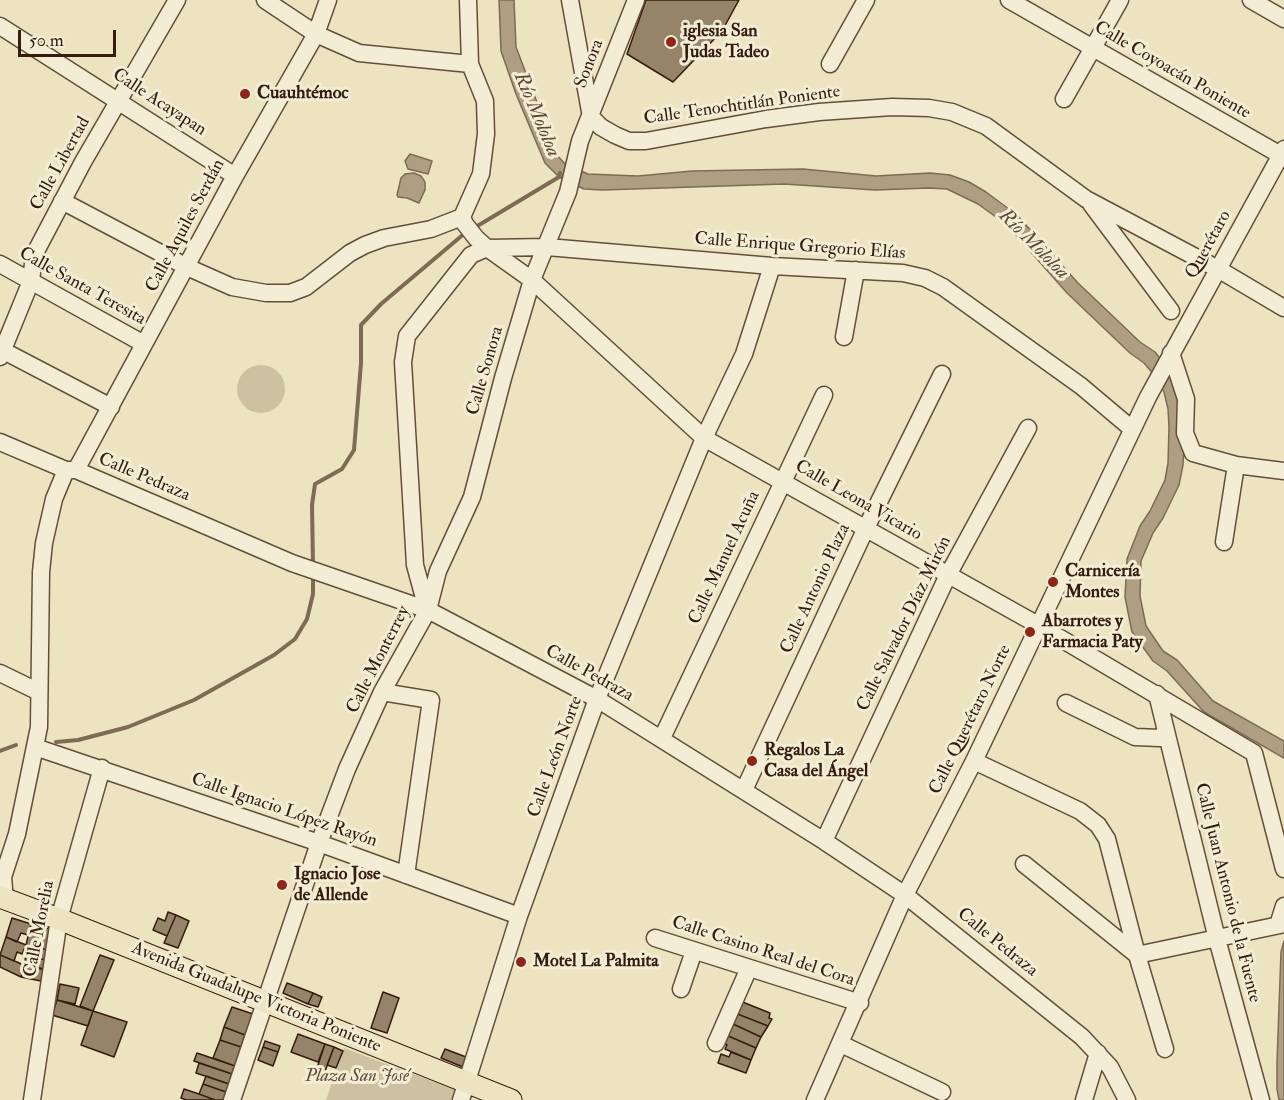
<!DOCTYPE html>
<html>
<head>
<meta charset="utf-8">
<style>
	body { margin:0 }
	#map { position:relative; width:1284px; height:1100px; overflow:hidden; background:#ece3c0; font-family:"IM FELL Double Pica",serif }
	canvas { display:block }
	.scale { position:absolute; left:18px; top:30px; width:98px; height:27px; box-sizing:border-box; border:3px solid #361c0d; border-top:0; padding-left:8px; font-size:18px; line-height:21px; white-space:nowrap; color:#361c0d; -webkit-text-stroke:4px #f3edd6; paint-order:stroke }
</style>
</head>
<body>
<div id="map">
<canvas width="1284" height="1100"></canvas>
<div class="scale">50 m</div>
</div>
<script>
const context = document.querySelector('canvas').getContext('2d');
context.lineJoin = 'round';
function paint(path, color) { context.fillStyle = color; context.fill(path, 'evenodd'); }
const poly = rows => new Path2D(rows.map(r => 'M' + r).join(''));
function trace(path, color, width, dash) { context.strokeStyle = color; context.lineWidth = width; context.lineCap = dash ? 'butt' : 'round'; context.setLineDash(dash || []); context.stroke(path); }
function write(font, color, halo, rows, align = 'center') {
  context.font = font + ' "IM FELL Double Pica",serif'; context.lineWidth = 6; context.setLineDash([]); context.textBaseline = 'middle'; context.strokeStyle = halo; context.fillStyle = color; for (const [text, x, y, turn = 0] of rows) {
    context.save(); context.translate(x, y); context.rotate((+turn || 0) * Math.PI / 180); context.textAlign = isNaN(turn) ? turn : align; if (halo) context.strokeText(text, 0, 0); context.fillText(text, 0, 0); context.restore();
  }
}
const green = poly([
	'237 389a24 24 0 1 1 48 0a24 24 0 1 1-48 0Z',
	[344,1048,455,1090,451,1100,326,1100]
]);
const water = poly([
	[499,0,514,0,516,47,557,155,565,164,588,174,638,176,692,171,803,169,876,176,930,173,950,175,969,182,986,192,1017,215,1078,283,1140,342,1155,352,1167,368,1178,386,1184,446,1183,465,1179,485,1163,518,1153,533,1141,561,1140,596,1146,626,1163,651,1177,660,1213,701,1284,741,1284,758,1204,712,1167,671,1153,661,1132,632,1125,597,1127,559,1140,526,1150,511,1165,480,1168,463,1169,427,1168,409,1164,392,1155,376,1144,363,1130,353,1067,293,1007,225,978,204,947,189,929,188,875,190,784,184,602,190,584,189,559,177,545,163,516,94,501,51,499,0],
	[410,154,432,161,428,174,408,169,405,161,410,154],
	[414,173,421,176,425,182,425,190,419,203,407,198,398,197,397,195,401,178,405,174,414,173],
	[1284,941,1284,1100,1279,1100,1277,1089,1277,1062,1281,952,1284,941]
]);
const stream = poly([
	[474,228,559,177,560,173],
	[313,566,312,505,315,484,342,469,354,450,361,363,361,325,381,304,465,233],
	[56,742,78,740,128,727,194,700,274,655,295,639,307,619,313,594,313,574],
	[0,751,16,745]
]);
const building = poly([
	[646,0,739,0,722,31,673,82,627,54,646,0],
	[168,912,176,915,167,936,153,930,158,918,165,921,168,912],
	[176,915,189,921,178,948,164,943,176,915],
	[12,918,31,924,28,935,21,933,17,942,6,937,12,918],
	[31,924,51,929,48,950,26,945,31,924],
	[6,937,26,945,22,954,17,952,14,961,0,955,6,937],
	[34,947,48,950,46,960,31,957,34,947],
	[0,955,24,965,21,977,0,967,0,955],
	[100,955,114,960,93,1011,80,1006,100,955],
	[26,956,46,960,45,970,24,965,26,956],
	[24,965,44,969,41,981,21,977,24,965],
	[287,983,313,993,308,1004,283,993,287,983],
	[60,984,79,988,75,1004,57,1000,60,984],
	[383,992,399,998,387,1033,371,1028,383,992],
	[313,993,322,997,318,1007,308,1004,313,993],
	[57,1000,93,1011,88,1026,52,1015,57,1000],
	[740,1001,770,1013,769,1018,772,1019,768,1026,735,1013,740,1001],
	[232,1007,253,1014,245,1035,224,1027,232,1007],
	[93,1011,127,1022,114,1057,81,1045,93,1011],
	[735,1013,768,1026,761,1037,731,1023,735,1013],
	[731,1023,761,1037,756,1048,726,1035,731,1023],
	[224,1027,245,1035,241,1047,220,1040,224,1027],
	[298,1034,325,1044,318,1062,291,1052,298,1034],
	[726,1035,756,1048,751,1060,725,1049,727,1045,722,1043,726,1035],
	[220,1040,241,1047,235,1066,213,1058,220,1040],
	[265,1041,280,1046,278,1052,263,1047,265,1041],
	[325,1044,334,1047,324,1074,316,1071,325,1044],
	[263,1047,278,1052,273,1066,258,1060,263,1047],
	[334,1047,343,1051,336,1068,327,1065,334,1047],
	[445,1049,466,1057,463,1067,441,1058,445,1049],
	[731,1052,751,1060,746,1073,718,1063,721,1054,729,1057,731,1052],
	[197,1053,235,1066,232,1074,194,1061,197,1053],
	[199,1063,232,1074,229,1084,196,1073,199,1063],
	[206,1076,229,1084,226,1092,203,1084,206,1076],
	[203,1084,226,1092,224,1100,215,1100,199,1094,203,1084],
	[184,1089,199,1094,215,1100,186,1100,181,1098,184,1089]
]);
const minor = poly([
	[265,0,316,34,359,53,470,64],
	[468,0,470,64,485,101,486,134,481,174,462,217,465,224,476,238,487,248,532,280,704,438,1038,625,1254,753,1284,869],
	[570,0,591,117,601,127,615,135,629,141,646,141,766,119,819,112,892,107,929,108,952,112,986,126,1086,199,1218,269,1284,308],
	[1009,0,1284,157],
	[1251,0,1284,19],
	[0,26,235,176],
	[830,64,866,0],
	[1064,99,1120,0],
	[62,201,187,267,232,287,266,293,290,293,306,287,350,253,365,245,384,238,431,229,462,217],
	[1091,204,1171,311],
	[0,264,144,344],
	[844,337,856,270],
	[0,349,111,407],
	[1171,353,1186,399,1185,433,1193,453,1236,465,1284,471],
	[0,357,31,281,34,255,83,162,177,0],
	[0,442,66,470,76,470,292,563,428,610,597,699,824,841,905,895,1082,1037,1110,1067,1127,1100],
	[76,470,235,176,316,34,328,0],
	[1224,542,1236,465],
	[427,609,415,565,403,362,407,336,471,255,487,248,547,247,772,266,903,273,925,278,943,287,1081,386,1132,429],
	[0,673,39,692],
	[382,692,431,700,406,875],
	[1157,694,1217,939,1261,1100],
	[1066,703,1135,737,1160,738,1166,732],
	[662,738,824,395],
	[35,747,319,843,519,916],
	[974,761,1080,811,1098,825,1107,839,1137,955,1165,1049],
	[744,790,866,528,942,374],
	[824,841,948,575,1028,428],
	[1024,864,1137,955,1284,924],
	[5,900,3,877,17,834,39,727,41,572,44,543,54,499,66,470],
	[1278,925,1284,906],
	[655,938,860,1003],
	[681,989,694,951],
	[716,1043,749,968],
	[841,1044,942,1092],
	[32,1100,59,919,102,768],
	[232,1100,319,843,347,769,382,692,428,610,438,571,472,497,503,378,532,280,568,192,580,141,636,0],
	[461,1100,519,916,597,699,704,438,744,354,772,266],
	[815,1100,905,895,974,761,1148,397,1284,149],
	[1084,1100,1098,1053]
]);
const major = poly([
	[0,897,59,919,511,1100]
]);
const markers = [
	[671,42,6,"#8f2418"],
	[245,94,6,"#8f2418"],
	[1053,582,6,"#8f2418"],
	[1030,632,6,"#8f2418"],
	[752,761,6,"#8f2418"],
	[282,885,6,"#8f2418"],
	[521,962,6,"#8f2418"]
];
const poiNames = [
	["iglesia San",683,32],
	["Judas Tadeo",683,53],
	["Cuauhtémoc",257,94],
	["Carnicería",1065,572],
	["Montes",1065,593],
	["Abarrotes y",1042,622],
	["Farmacia Paty",1042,643],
	["Regalos La",764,751],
	["Casa del Ángel",764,772],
	["Ignacio Jose",294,875],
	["de Allende",294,896],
	["Motel La Palmita",533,962]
];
const streetNames = [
	["Sonora",590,64,-69],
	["Calle Coyoacán Poniente",1172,71,30],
	["Calle Acayapan",159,103,33],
	["Calle Tenochtitlán Poniente",742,106,-8],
	["Calle Libertad",61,164,-61],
	["Calle Aquiles Serdán",186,226,-62],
	["Querétaro",1209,245,-61],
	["Calle Enrique Gregorio Elías",800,247,4],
	["Calle Santa Teresita",82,287,29],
	["Calle Sonora",486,371,-74],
	["Calle Pedraza",144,478,23],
	["Calle Leona Vicario",858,501,30],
	["Calle Manuel Acuña",725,558,-65],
	["Calle Antonio Plaza",816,589,-65],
	["Calle Salvador Díaz Mirón",905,624,-64],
	["Calle Monterrey",379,660,-63],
	["Calle Pedraza",589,674,29],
	["Calle Querétaro Norte",971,720,-64],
	["Calle León Norte",556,757,-70],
	["Calle Ignacio López Rayón",284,811,19],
	["Calle Juan Antonio de la Fuente",1227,893,76],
	["Calle Morelia",40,929,-79],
	["Calle Pedraza",997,943,39],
	["Calle Casino Real del Cora",763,952,18],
	["Avenida Guadalupe Victoria Poniente",256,998,22]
];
const parkNames = [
	["Plaza San José",357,1077]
];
const waterNames = [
	["Río Mololoa",536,115,67],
	["Río Mololoa",1033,245,45]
];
paint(green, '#cdc1a2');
paint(water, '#ae9f83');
trace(water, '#7e6b54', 1.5);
trace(stream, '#7e6b54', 4);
paint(building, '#95836a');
trace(building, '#361c0d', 1.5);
trace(minor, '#644e3a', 19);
trace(major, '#361c0d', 23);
trace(minor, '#f3edd6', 16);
trace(major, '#ece3c0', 21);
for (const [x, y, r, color] of markers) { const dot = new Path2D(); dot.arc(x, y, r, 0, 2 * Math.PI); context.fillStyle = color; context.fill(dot); trace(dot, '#f3edd6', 2); }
write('bold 18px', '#361c0d', '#f3edd6', poiNames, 'left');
write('18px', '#361c0d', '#f3edd6', streetNames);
write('italic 18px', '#634e3a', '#f3edd6', parkNames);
write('italic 20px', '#604a36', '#f3edd6', waterNames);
</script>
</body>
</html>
